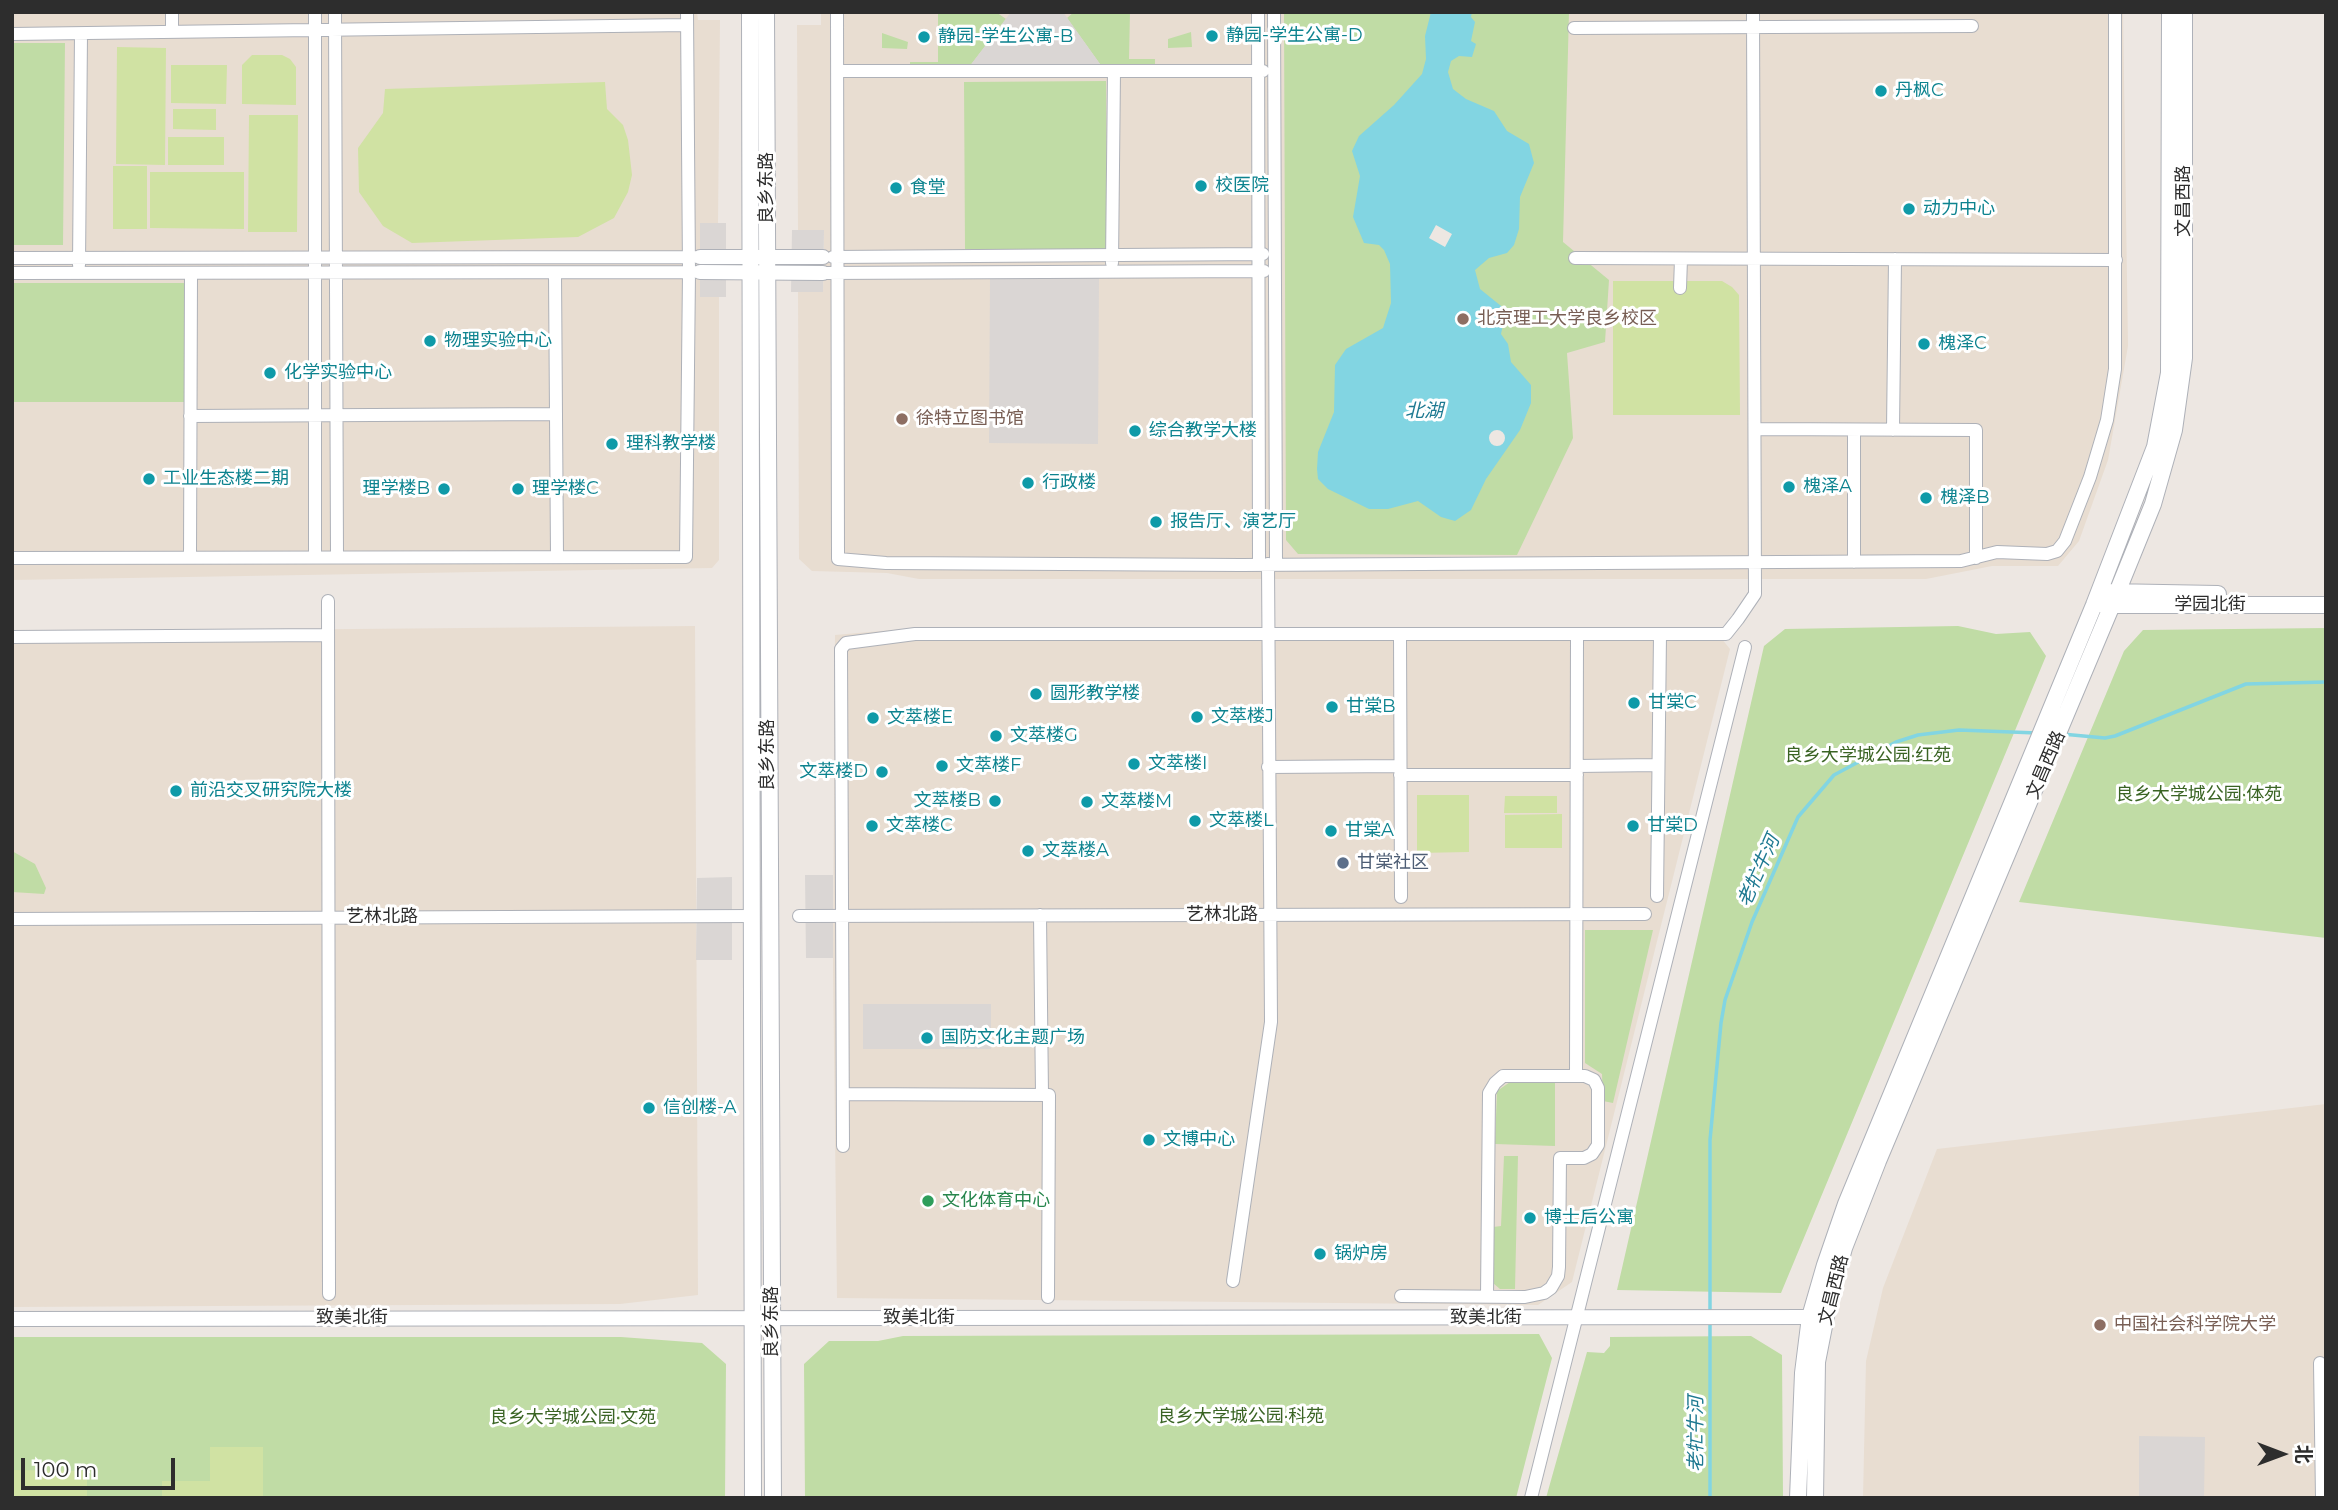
<!DOCTYPE html>
<html>
<head>
<meta charset="utf-8">
<style>
	body { margin:0 }
	#map { position:relative; width:2338px; height:1510px; overflow:hidden; background:#ede7e2; font-family:Montserrat,"Noto Sans SC",sans-serif }
	canvas { display:block }
	.frame { position:absolute; inset:0; border:14px solid #2d2d2d; pointer-events:none }
	.north { position:absolute; left:2247px; top:1419px; width:70px; height:70px; -webkit-text-stroke:5px #fff; paint-order:stroke; rotate:90deg; font-size:19px; font-weight:700; line-height:28px; text-align:center; color:#2d2d2d }
	.north::after { content:''; display:block; margin:auto; width:24px; height:32px; background:#2d2d2d; clip-path:polygon(50% 0,100% 100%,50% 72%,0 100%) }
	.scale { position:absolute; left:21px; top:1458px; width:154px; height:32px; box-sizing:border-box; border:4px solid #2d2d2d; border-top:0; padding-left:9px; font-size:21px; line-height:24px; white-space:nowrap; color:#2d2d2d; -webkit-text-stroke:5px #fff; paint-order:stroke }
</style>
</head>
<body>
<div id="map">
<canvas width="2338" height="1510"></canvas>
<div class="frame"></div>
<div class="north">北</div>
<div class="scale">100 m</div>
</div>
<script>
const context = document.querySelector('canvas').getContext('2d');
context.lineJoin = 'round';
function paint(path, color) { context.fillStyle = color; context.fill(path, 'evenodd'); }
const poly = rows => new Path2D(rows.map(r => 'M' + r).join(''));
function trace(path, color, width, dash) { context.strokeStyle = color; context.lineWidth = width; context.lineCap = dash ? 'butt' : 'round'; context.setLineDash(dash || []); context.stroke(path); }
function write(font, color, halo, rows, align = 'center') {
  context.font = font + ' Montserrat,"Noto Sans SC",sans-serif'; context.lineWidth = 6; context.setLineDash([]); context.textBaseline = 'middle'; context.strokeStyle = halo; context.fillStyle = color; for (const [text, x, y, turn = 0] of rows) {
    context.save(); context.translate(x, y); context.rotate((+turn || 0) * Math.PI / 180); context.textAlign = isNaN(turn) ? turn : align; if (halo) context.strokeText(text, 0, 0); context.fillText(text, 0, 0); context.restore();
  }
}
const education = poly([
	[12,12,697,12,698,20,720,20,718,223,700,224,701,297,719,297,719,560,712,568,12,580],
	[821,12,2123,12,2128,346,2108,460,2079,541,2058,566,1992,566,1926,579,919,579,887,573,812,571,799,559,798,292,823,292,824,231,798,230,797,25,821,25],
	[695,626,698,1295,620,1304,12,1307,12,632],
	[1712,627,1730,649,1572,1282,1538,1305,837,1298,833,966,835,635,915,628],
	[2326,1104,2326,1498,1863,1498,1866,1361,1883,1288,1937,1149]
]);
const green = poly([
	[938,12,996,12,1006,19,966,71,910,71,910,62,938,62],
	[1074,12,1130,12,1129,59,1155,59,1155,71,1105,71,1067,18],
	[1284,12,1569,12,1563,242,1609,280,1605,342,1567,353,1573,438,1517,555,1298,554,1286,540],
	[1191,32,1192,47,1168,48,1168,39],
	[882,33,908,42,907,49,882,48],
	[12,43,65,43,63,245,12,245],
	[1106,81,1107,249,965,249,964,82],
	[12,283,186,283,186,402,12,402],
	[1958,626,1996,634,2030,632,2046,656,1781,1293,1617,1290,1764,646,1785,629],
	[2326,628,2326,938,2019,902,2124,651,2143,630],
	[12,851,35,864,46,888,44,894,12,892],
	[1585,930,1653,930,1613,1103,1603,1101,1602,1074,1585,1063],
	[1513,1080,1555,1080,1555,1146,1495,1144,1497,1091],
	[1504,1156,1518,1156,1515,1289,1500,1289,1493,1283,1493,1227,1501,1226],
	[1539,1334,1552,1358,1516,1498,805,1498,804,1364,829,1341,878,1341,903,1336],
	[1751,1336,1782,1355,1783,1498,1546,1498,1587,1352,1604,1353,1610,1346,1610,1337],
	[12,1337,621,1337,702,1343,726,1364,725,1498,12,1498]
]);
const pitch = poly([
	[117,47,166,48,165,165,116,164],
	[252,55,282,55,290,59,296,67,296,105,242,104,242,65],
	[171,65,227,65,226,104,171,103],
	[605,82,607,109,623,125,628,140,632,175,628,192,614,218,578,237,412,243,383,226,359,192,358,148,383,113,385,89],
	[173,109,216,109,216,130,173,129],
	[249,115,298,115,297,232,248,232],
	[168,137,224,137,224,165,168,165],
	[113,166,147,166,147,229,113,229],
	[150,172,244,172,244,229,150,228],
	[1613,281,1722,281,1732,287,1739,295,1740,415,1613,415],
	[1417,795,1469,795,1469,852,1417,853],
	[1505,796,1557,796,1557,813,1504,813],
	[1562,814,1562,848,1505,848,1505,815],
	[210,1447,263,1447,263,1498,162,1498,162,1481,210,1481],
	[12,1470,87,1471,87,1498,12,1498]
]);
const plaza = poly([
	[1011,12,1063,12,1105,71,966,71],
	[700,223,726,223,726,297,700,297],
	[792,230,824,230,823,292,791,292],
	[990,277,1099,277,1098,444,989,443],
	[805,875,833,875,833,958,806,958],
	[732,877,732,960,696,960,697,878],
	[863,1004,991,1004,991,1049,863,1049],
	[2139,1436,2205,1437,2204,1498,2139,1498]
]);
const water = poly([
	[1431,12,1472,12,1471,17,1475,22,1471,41,1476,44,1472,57,1459,56,1451,61,1448,72,1453,89,1466,99,1494,111,1507,131,1529,144,1534,163,1520,197,1519,229,1514,245,1507,253,1489,258,1475,270,1480,289,1506,310,1501,334,1508,344,1511,362,1531,385,1531,403,1520,430,1486,479,1471,510,1455,521,1441,517,1418,501,1388,509,1369,509,1328,489,1318,479,1317,469,1318,452,1334,412,1335,365,1346,349,1383,328,1391,303,1390,264,1384,250,1379,245,1364,243,1353,217,1360,176,1352,151,1359,136,1394,105,1422,74,1426,59,1425,36]
]);
const pier = poly([
	[1436,225,1452,234,1445,247,1429,238],
	'1489 438a8 8 0 1 1 16 0a8 8 0 1 1-16 0Z'
]);
const stream = poly([
	[2062,734,2105,738,2115,736,2246,684,2326,682],
	[1710,1314,1710,1140,1721,1023,1725,1000,1752,922,1798,817,1834,775,1896,742,1918,735,1959,730,2037,733],
	[1710,1498,1710,1322]
]);
const minor = poly([
	[315,12,315,557],
	[335,12,337,557],
	[837,12,838,559,886,563,1241,565,1961,561,1997,552,2047,554,2057,551,2065,541,2090,477,2107,420,2115,369,2115,12],
	[1258,12,1259,564],
	[1274,12,1276,564],
	[1574,28,1972,26],
	[172,32,172,12],
	[12,34,687,25],
	[838,71,1263,71],
	[833,257,1263,254],
	[12,258,694,257],
	[1575,258,2116,260],
	[1112,263,1114,71],
	[79,265,81,34],
	[12,273,694,272],
	[823,273,1264,271],
	[555,274,557,557],
	[1680,288,1681,259],
	[190,416,556,414],
	[1755,429,1976,430,1976,558],
	[1854,430,1854,562],
	[1893,430,1895,259],
	[190,557,191,274],
	[12,558,686,557,689,272,687,12],
	[328,601,329,1294],
	[1400,635,1401,897],
	[12,637,328,635],
	[1577,766,1658,765],
	[1268,767,1400,766],
	[1400,775,1577,775],
	[1657,896,1660,635],
	[1040,915,1042,1095],
	[799,916,1645,914],
	[12,919,753,916],
	[1576,1074,1577,635],
	[843,1094,1049,1095,1048,1297],
	[843,1146,841,649,846,643,915,634,1726,634,1738,619,1755,594,1753,12],
	[1233,1281,1271,1022,1268,564],
	[1401,1296,1525,1297,1544,1293,1551,1288,1558,1276,1559,1267,1560,1158,1584,1158,1592,1154,1598,1145,1598,1088,1594,1080,1585,1076,1503,1076,1495,1083,1489,1093,1487,1296],
	[2320,1363,2322,1498],
	[1531,1498,1745,647]
]);
const tertiary = poly([
	[700,257,823,257],
	[700,272,823,273],
	[12,1319,1821,1317]
]);
const secondary = poly([
	[750,12,753,1498],
	[766,12,773,1498],
	[2108,592,2218,594],
	[2104,605,2326,605],
	[1798,1498,1803,1373,1810,1317,1825,1265,1846,1204,2094,605,2155,447,2169,373,2170,12],
	[1815,1498,1817,1362,1828,1306,1844,1248,1878,1161,2112,605,2153,504,2174,430,2184,358,2184,12]
]);
const markers = [
	[1212,36,7,"#0f9aa8"],
	[924,37,7,"#0f9aa8"],
	[1881,91,7,"#0f9aa8"],
	[1201,186,7,"#0f9aa8"],
	[896,188,7,"#0f9aa8"],
	[1909,209,7,"#0f9aa8"],
	[1463,319,7,"#8d6e63"],
	[430,341,7,"#0f9aa8"],
	[1924,344,7,"#0f9aa8"],
	[270,373,7,"#0f9aa8"],
	[902,419,7,"#8d6e63"],
	[1135,431,7,"#0f9aa8"],
	[612,444,7,"#0f9aa8"],
	[149,479,7,"#0f9aa8"],
	[1028,483,7,"#0f9aa8"],
	[1789,487,7,"#0f9aa8"],
	[444,489,7,"#0f9aa8"],
	[518,489,7,"#0f9aa8"],
	[1926,498,7,"#0f9aa8"],
	[1156,522,7,"#0f9aa8"],
	[1036,694,7,"#0f9aa8"],
	[1634,703,7,"#0f9aa8"],
	[1332,707,7,"#0f9aa8"],
	[1197,717,7,"#0f9aa8"],
	[873,718,7,"#0f9aa8"],
	[996,736,7,"#0f9aa8"],
	[1134,764,7,"#0f9aa8"],
	[942,766,7,"#0f9aa8"],
	[882,772,7,"#0f9aa8"],
	[176,791,7,"#0f9aa8"],
	[995,801,7,"#0f9aa8"],
	[1087,802,7,"#0f9aa8"],
	[1195,821,7,"#0f9aa8"],
	[872,826,7,"#0f9aa8"],
	[1633,826,7,"#0f9aa8"],
	[1331,831,7,"#0f9aa8"],
	[1028,851,7,"#0f9aa8"],
	[1343,863,7,"#5c6f8a"],
	[927,1038,7,"#0f9aa8"],
	[649,1108,7,"#0f9aa8"],
	[1149,1140,7,"#0f9aa8"],
	[928,1201,7,"#2e9e5b"],
	[1530,1218,7,"#0f9aa8"],
	[1320,1254,7,"#0f9aa8"],
	[2100,1325,7,"#8d6e63"]
];
const cultureNames = [
	["静园-学生公寓-D",1226,36],
	["静园-学生公寓-B",938,37],
	["丹枫C",1895,91],
	["校医院",1215,186],
	["食堂",910,188],
	["动力中心",1923,209],
	["物理实验中心",444,341],
	["槐泽C",1938,344],
	["化学实验中心",284,373],
	["综合教学大楼",1149,431],
	["理科教学楼",626,444],
	["工业生态楼二期",163,479],
	["行政楼",1042,483],
	["槐泽A",1803,487],
	["理学楼B",430,489,"right"],
	["理学楼C",532,489],
	["槐泽B",1940,498],
	["报告厅、演艺厅",1170,522],
	["圆形教学楼",1050,694],
	["甘棠C",1648,703],
	["甘棠B",1346,707],
	["文萃楼J",1211,717],
	["文萃楼E",887,718],
	["文萃楼G",1010,736],
	["文萃楼I",1148,764],
	["文萃楼F",956,766],
	["文萃楼D",868,772,"right"],
	["前沿交叉研究院大楼",190,791],
	["文萃楼B",981,801,"right"],
	["文萃楼M",1101,802],
	["文萃楼L",1209,821],
	["文萃楼C",886,826],
	["甘棠D",1647,826],
	["甘棠A",1345,831],
	["文萃楼A",1042,851],
	["国防文化主题广场",941,1038],
	["信创楼-A",663,1108],
	["文博中心",1163,1140],
	["博士后公寓",1544,1218],
	["锅炉房",1334,1254]
];
const streetNames = [
	["良乡东路",767,188,-90],
	["文昌西路",2184,201,-90],
	["学园北街",2210,605],
	["良乡东路",768,755,-90],
	["文昌西路",2046,765,-67],
	["艺林北路",1222,915],
	["艺林北路",382,917],
	["文昌西路",1834,1290,-76],
	["致美北街",352,1318],
	["致美北街",919,1318],
	["致美北街",1486,1318],
	["良乡东路",772,1322,-90]
];
const educationNames = [
	["北京理工大学良乡校区",1477,319],
	["徐特立图书馆",916,419],
	["中国社会科学院大学",2114,1325]
];
const parkNames = [
	["良乡大学城公园·红苑",1868,756],
	["良乡大学城公园·体苑",2199,795],
	["良乡大学城公园·科苑",1241,1417],
	["良乡大学城公园·文苑",573,1418]
];
const serviceNames = [
	["甘棠社区",1357,863]
];
const leisureNames = [
	["文化体育中心",942,1201]
];
const waterNames = [
	["北湖",1424,411],
	["老牤牛河",1759,871,-66],
	["老牤牛河",1696,1434,-90]
];
paint(education, '#e8ddd1');
paint(green, '#c0dca5');
paint(pitch, '#d0e2a3');
paint(plaza, '#dad6d4');
paint(water, '#82d5e2');
paint(pier, '#ede7e2');
trace(stream, '#82d5e2', 3.5);
trace(minor, '#aeb1b8', 14);
trace(tertiary, '#aeb1b8', 16);
trace(secondary, '#aeb1b8', 18);
trace(minor, '#fff', 12);
trace(tertiary, '#fff', 14);
trace(secondary, '#fff', 16);
for (const [x, y, r, color] of markers) { const dot = new Path2D(); dot.arc(x, y, r, 0, 2 * Math.PI); context.fillStyle = color; context.fill(dot); trace(dot, '#fff', 2.5); }
write('18px', '#0d838f', '#fff', cultureNames, 'left');
write('18px', '#2d2d2d', '#fff', streetNames);
write('18px', '#785e54', '#fff', educationNames, 'left');
write('18px', '#3a6424', '#fff', parkNames);
write('18px', '#4e5e75', '#fff', serviceNames, 'left');
write('18px', '#27864d', '#fff', leisureNames, 'left');
write('italic 19px', '#1e7991', '#fff', waterNames);
</script>
</body>
</html>
